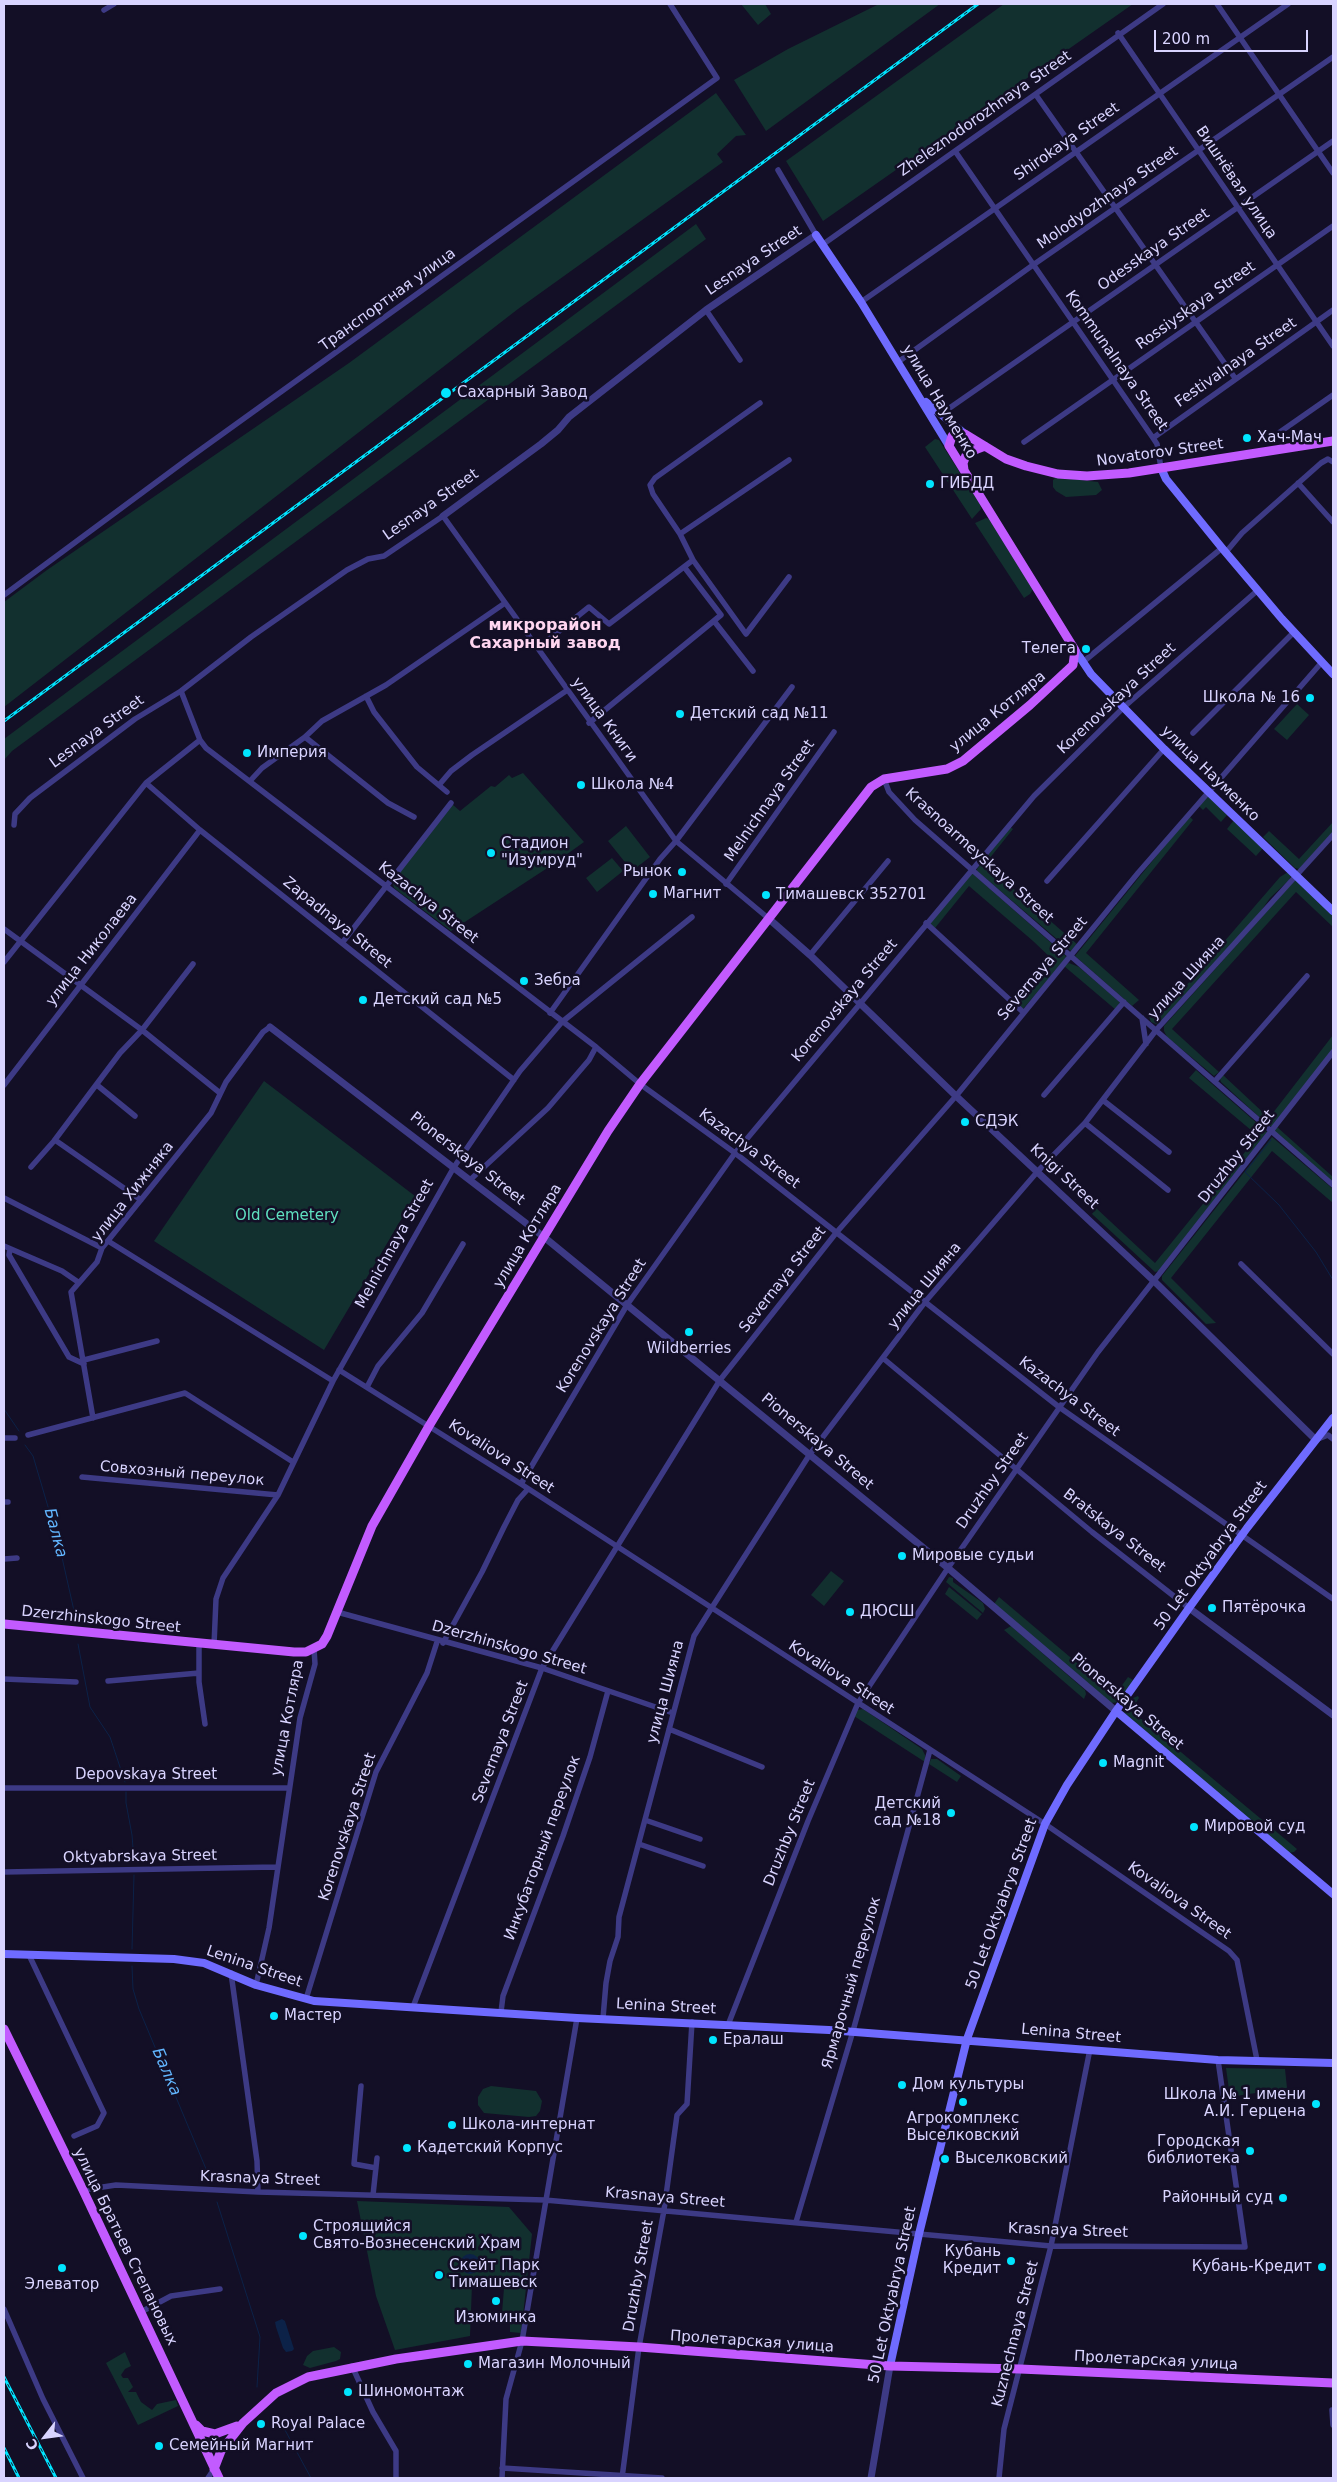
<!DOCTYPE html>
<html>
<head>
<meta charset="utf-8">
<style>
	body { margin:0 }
	#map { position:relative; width:1337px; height:2482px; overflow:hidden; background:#130f26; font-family:"DejaVu Sans",sans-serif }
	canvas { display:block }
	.frame { position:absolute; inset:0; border:5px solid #d9d4ff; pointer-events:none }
	.north { position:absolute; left:20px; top:2412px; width:50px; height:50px; -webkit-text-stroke:4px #130f26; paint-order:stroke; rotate:240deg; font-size:14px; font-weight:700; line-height:20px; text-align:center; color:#d9d4ff }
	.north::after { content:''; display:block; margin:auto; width:18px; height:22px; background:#d9d4ff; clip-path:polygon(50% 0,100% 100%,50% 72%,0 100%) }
	.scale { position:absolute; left:1154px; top:30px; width:154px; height:22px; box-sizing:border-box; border:2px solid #d9d4ff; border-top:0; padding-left:6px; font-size:15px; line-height:18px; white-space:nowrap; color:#d9d4ff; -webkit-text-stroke:4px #130f26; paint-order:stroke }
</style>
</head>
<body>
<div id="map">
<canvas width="1337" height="2482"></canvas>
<div class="frame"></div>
<div class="north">С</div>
<div class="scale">200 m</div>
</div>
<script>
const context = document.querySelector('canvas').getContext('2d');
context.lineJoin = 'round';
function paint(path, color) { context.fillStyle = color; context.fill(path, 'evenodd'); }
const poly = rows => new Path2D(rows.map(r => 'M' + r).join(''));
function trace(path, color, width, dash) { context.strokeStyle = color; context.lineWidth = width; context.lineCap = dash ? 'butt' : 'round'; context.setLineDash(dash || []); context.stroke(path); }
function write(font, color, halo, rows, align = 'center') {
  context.font = font + ' "DejaVu Sans",sans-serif'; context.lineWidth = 5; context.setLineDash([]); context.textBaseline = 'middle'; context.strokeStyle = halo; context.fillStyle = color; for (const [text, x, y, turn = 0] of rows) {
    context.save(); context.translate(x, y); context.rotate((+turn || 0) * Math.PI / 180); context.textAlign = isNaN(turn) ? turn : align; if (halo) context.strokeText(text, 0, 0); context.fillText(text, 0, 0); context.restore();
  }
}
const green = poly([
	[741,4,765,4,771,14,758,25],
	[879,4,940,4,766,131,734,80,788,49],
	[1004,4,1133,4,823,221,786,161],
	[716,93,746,135,736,136,717,154,723,162,518,309,4,707,4,602,47,570,349,363],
	[696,224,706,239,12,751,4,760,4,739],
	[935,439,939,440,980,504,981,509,972,519,925,447],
	[1056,477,1098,482,1102,490,1096,495,1066,497,1056,491,1053,487,1053,480],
	[986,518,989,519,1033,589,1030,594,1024,598,975,523],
	[1297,704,1309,715,1287,740,1274,729],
	[523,773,584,842,552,865,451,931,394,888,392,880,452,804,460,811,491,786,495,787,509,775,512,778],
	[1208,796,1227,815,1221,822,1206,807,1203,810,1198,805],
	[1189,816,1193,820,1086,953,1139,1000,1132,1006,1075,956],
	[1234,820,1264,847,1256,856,1227,829],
	[1333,822,1333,832,1299,869,1295,868,1263,837,1269,831,1299,859],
	[626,826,650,857,632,871,608,841],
	[1010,827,1013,829,985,864,1078,945,1071,951,977,871,977,869],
	[612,858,623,871,597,892,586,878],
	[1288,872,1291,876,1289,880,1270,898,1256,918,1158,1025,1151,1022,1148,1014,1151,1010,1159,1017,1280,877],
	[972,873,1066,956,1065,960,1023,1009,1016,1002,1020,1000,1053,960,1033,941,969,886,935,928,930,923],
	[1296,879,1333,913,1333,927,1296,892,1172,1029,1219,1072,1214,1076,1167,1037,1164,1031,1164,1026],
	[1069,963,1079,967,1120,1002,1116,1010,1064,966],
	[1333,1035,1333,1050,1273,1126,1269,1126,1221,1082,1220,1079,1223,1075,1269,1118],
	[1196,1070,1267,1132,1159,1271,1155,1272,1092,1214,1096,1208,1155,1263,1258,1136,1189,1078],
	[264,1081,415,1196,324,1350,154,1241],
	[1277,1127,1333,1177,1333,1184,1274,1131],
	[1272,1137,1333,1189,1333,1203,1272,1151,1171,1278,1216,1323,1206,1324,1162,1280,1162,1276],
	[831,1571,844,1581,824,1606,811,1595],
	[949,1577,953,1578,953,1582,983,1603,985,1609,983,1613,946,1582],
	[949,1587,982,1614,977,1620,945,1594],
	[999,1597,1115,1695,1128,1677,1133,1680,1119,1702,1111,1703,994,1604],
	[1011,1626,1085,1690,1086,1694,1084,1699,1004,1630],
	[1138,1696,1139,1698,1132,1709,1133,1712,1297,1849,1294,1852,1288,1853,1123,1712,1133,1698],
	[863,1709,922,1749,925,1755,925,1762,854,1716,857,1710],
	[931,1759,937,1759,961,1776,957,1782,929,1764],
	[1226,2068,1285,2069,1287,2088,1230,2097],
	[491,2086,536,2091,542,2101,540,2111,536,2116,529,2117,484,2113,478,2105,478,2097,483,2089],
	[357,2201,509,2207,532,2234,521,2333,510,2332,510,2314,502,2313,504,2288,472,2285,470,2336,395,2350,376,2296],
	[334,2347,341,2352,340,2359,336,2361,310,2368,303,2365,307,2356,313,2351],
	[125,2352,131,2366,125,2369,121,2375,123,2378,128,2378,133,2387,128,2392,136,2392,141,2402,152,2410,157,2404,176,2400,178,2406,138,2425,106,2363]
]);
const water = poly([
	'460 2264a10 10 0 1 1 20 0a10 10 0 1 1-20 0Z',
	[282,2319,285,2321,294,2349,292,2351,286,2352,283,2348,276,2327,275,2322]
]);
const stream = poly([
	[1271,1140,1245,1172,1279,1205,1316,1252,1333,1280],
	[4,1409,19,1431],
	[25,1445,33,1456,59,1544,77,1624],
	[78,1644,90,1707,110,1737,125,1782],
	[126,1792,126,1803,132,1835,134,1861],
	[132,1949,134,1875],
	[132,1966,133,1989,139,2009,209,2176],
	[217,2202,260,2337,257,2387],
	[279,2419,311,2478]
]);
const minor = poly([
	[1217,4,1333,173],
	[104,10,114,4],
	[1118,33,1333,346],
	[1036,95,1235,378],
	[955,151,1153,438,1157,444,1161,468],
	[778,170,816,235],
	[822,245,1163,4],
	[861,302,1288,4],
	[706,310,740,360],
	[898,362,1033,265,1333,57],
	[760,403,655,478,650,485,653,494,680,534,693,560,746,634,789,577],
	[941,414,1333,141],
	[1280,432,1333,395],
	[1153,438,1333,310],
	[1024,442,1333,226],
	[1298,483,1333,522],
	[680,534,789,460],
	[1226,552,1242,533,1321,463,1328,459,1333,462],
	[4,595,189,458,717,78,670,4],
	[714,621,753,671],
	[538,648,589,607,609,624,693,560],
	[1083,662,1222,548],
	[181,691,200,740,206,748,596,1047,640,1084,735,1153,1059,1407,1333,1599],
	[366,696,374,712,417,767,447,792],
	[589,723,721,615,685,568],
	[1193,733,1294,632],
	[305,737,388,803,414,817],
	[884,779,889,792,915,820,1333,1185],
	[250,781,262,768,305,737,322,721,386,685,505,603],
	[146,783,200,830,514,1080],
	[439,785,451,771,472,755,566,691],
	[14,825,15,814,30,798,135,719,181,691,251,637,347,570,368,559,384,556,443,516,676,841,768,918],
	[1047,881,1164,749],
	[726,884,834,732],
	[926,923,1023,1012],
	[4,929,142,1030,220,1093],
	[342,943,451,803],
	[810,955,888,861],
	[4,962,146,783,200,740],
	[550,1013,660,859,676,841,792,687],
	[1142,1018,1146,1044],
	[1215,1081,1307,976],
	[4,1085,200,830],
	[97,1085,135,1116],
	[1044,1095,1124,1002],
	[1104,1101,1169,1152],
	[1085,1123,1168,1190],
	[55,1140,141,1200],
	[31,1167,54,1141,120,1053,142,1030,193,964],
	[471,1179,548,1108,589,1060,596,1047],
	[4,1198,102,1248],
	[108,1241,333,1381],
	[4,1246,62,1271,78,1282],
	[10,1249,9,1255,69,1357,84,1364],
	[1241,1264,1333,1354],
	[884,1359,1092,1532,1189,1608],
	[84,1360,157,1341],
	[339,1370,521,1484,1045,1824,1229,1951,1237,1960,1257,2060],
	[367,1387,378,1366,422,1313,463,1244],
	[93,1418,71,1292,97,1262,102,1248,211,1113,226,1082,263,1032,270,1027],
	[28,1435,185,1393,293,1462],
	[4,1438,15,1438],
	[1318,1439,1328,1435,1333,1439],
	[82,1477,278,1495],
	[521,1484,627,1305,735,1153,1034,796,1124,707,1258,590],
	[4,1502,8,1502],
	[4,1559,17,1558],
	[337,1612,542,1668,673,1713],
	[443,1643,482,1572,504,1527,518,1500,528,1489],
	[199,1644,199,1682,205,1724],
	[214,1645,216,1599,223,1578,278,1495,333,1381,454,1167,520,1071,562,1022,692,917],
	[4,1679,76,1682],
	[108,1681,199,1673],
	[669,1729,762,1767],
	[4,1788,289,1788],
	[645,1820,700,1839],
	[639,1844,703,1866],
	[4,1872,276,1867],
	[29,1955,104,2113,97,2126,74,2136],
	[231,1973,257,2161,258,2192],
	[256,1985,269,1928,300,1718,315,1664,314,1649],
	[306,1999,376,1772,427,1673,437,1642],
	[413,2007,542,1668,720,1380,836,1233,956,1096,1138,873,1322,662],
	[501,2012,503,1996,563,1836,590,1757,608,1691],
	[603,2018,606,1983,610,1961,618,1937,619,1917,694,1636,711,1609,810,1454,925,1302,1038,1171,1085,1123,1157,1029,1333,835],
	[728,2025,808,1821,858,1703,948,1568,1098,1352,1333,1052],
	[361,2086,354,2164,376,2168],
	[83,2190,116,2185,258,2192,545,2200,1051,2246,1245,2247,1218,2060],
	[373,2195,377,2158],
	[796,2222,853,2031,930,1750],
	[4,2309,43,2399,83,2478],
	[141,2312,171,2296,220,2289],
	[352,2366,373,2412,396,2451,396,2478],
	[1332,2410,1333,2425],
	[502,2468,662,2478],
	[208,2478,214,2469],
	[502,2478,506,2399,522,2341,577,2018],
	[622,2478,639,2347,664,2210,677,2115,687,2104,692,2022],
	[999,2478,1004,2429,1051,2246,1090,2049]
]);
const tertiary = poly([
	[443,516,541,444,558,430,569,417,706,310,816,235],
	[768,918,810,955,956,1096,1155,1282,1316,1440],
	[270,1027,544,1237,948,1568,1116,1711],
	[1189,1608,1333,1715],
	[871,2478,890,2366]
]);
const secondary = poly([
	[816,235,861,302,949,446],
	[926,402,965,434],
	[1161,468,1166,479,1222,548,1282,619,1333,674],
	[1075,650,1091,674,1164,749,1333,911],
	[1116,1711,1333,1894],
	[4,1954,174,1959,204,1963,256,1985,314,2001,577,2018,829,2030,1218,2060,1333,2063],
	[890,2366,919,2234,967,2039,1045,1824,1067,1785,1116,1711,1189,1608,1247,1528,1333,1418]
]);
const primary = poly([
	[964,470,963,463,967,453,985,446],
	[4,1624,294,1652,306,1652,322,1644,327,1636,372,1526,429,1426,608,1131,640,1084,871,787,884,779,947,769,963,761,1030,705,1073,665,1075,650,949,446,952,436,965,434,1006,459,1026,466,1058,474,1087,476,1129,473,1333,441],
	[4,2029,83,2190,219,2478],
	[196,2425,202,2431,215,2434,237,2426],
	[214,2469,221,2451,243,2423,276,2393,308,2377,396,2359,522,2341,639,2347,890,2366,1020,2369,1333,2383]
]);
const rail = poly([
	[4,721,978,4],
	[4,2377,56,2478],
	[4,2448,19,2478]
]);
const markers = [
	[446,393,6,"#00e5ff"],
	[1247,438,5,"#00e5ff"],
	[930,484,5,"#00e5ff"],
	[1086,649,5,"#00e5ff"],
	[1310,698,5,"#00e5ff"],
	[680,714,5,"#00e5ff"],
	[247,753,5,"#00e5ff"],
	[581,785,5,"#00e5ff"],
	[491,853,5,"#00e5ff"],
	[682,872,5,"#00e5ff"],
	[653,894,5,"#00e5ff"],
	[766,895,5,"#00e5ff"],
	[524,981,5,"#00e5ff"],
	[363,1000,5,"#00e5ff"],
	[965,1122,5,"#00e5ff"],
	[689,1332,5,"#00e5ff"],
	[902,1556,5,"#00e5ff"],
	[1212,1608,5,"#00e5ff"],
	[850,1612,5,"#00e5ff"],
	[1103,1763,5,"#00e5ff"],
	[951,1813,5,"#00e5ff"],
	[1194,1827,5,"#00e5ff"],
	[274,2016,5,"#00e5ff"],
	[713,2040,5,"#00e5ff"],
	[902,2085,5,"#00e5ff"],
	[963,2102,5,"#00e5ff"],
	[1316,2104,5,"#00e5ff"],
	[452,2125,5,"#00e5ff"],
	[407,2148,5,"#00e5ff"],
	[1250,2151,5,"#00e5ff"],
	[945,2159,5,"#00e5ff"],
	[1283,2198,5,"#00e5ff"],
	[303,2236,5,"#00e5ff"],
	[1011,2261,5,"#00e5ff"],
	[1322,2267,5,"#00e5ff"],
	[62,2268,5,"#00e5ff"],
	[439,2275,5,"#00e5ff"],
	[496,2301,5,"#00e5ff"],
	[468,2364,5,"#00e5ff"],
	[348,2392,5,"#00e5ff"],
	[261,2424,5,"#00e5ff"],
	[159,2446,5,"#00e5ff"]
];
const streetNames = [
	["Zheleznodorozhnaya Street",985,114,-35],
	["Shirokaya Street",1067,142,-35],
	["Вишнёвая улица",1236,183,56],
	["Molodyozhnaya Street",1108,198,-35],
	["Odesskaya Street",1154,250,-35],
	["Lesnaya Street",754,261,-34],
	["Транспортная улица",388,300,-36],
	["Rossiyskaya Street",1196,306,-35],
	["Kommunalnaya Street",1116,361,55],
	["Festivalnaya Street",1236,363,-35],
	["улица Науменко",939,402,59],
	["Novatorov Street",1160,453,-8],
	["Lesnaya Street",431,505,-35],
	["Korenovskaya Street",1117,699,-43],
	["улица Котляра",998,712,-39],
	["улица Книги",604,720,54],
	["Lesnaya Street",97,732,-36],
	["улица Науменко",1210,774,44],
	["Melnichnaya Street",770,801,-55],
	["Krasnoarmeyskaya Street",979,856,42],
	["Kazachya Street",428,903,38],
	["Zapadnaya Street",337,923,39],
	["улица Николаева",92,950,-52],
	["Severnaya Street",1043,969,-50],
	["улица Шияна",1187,978,-48],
	["Korenovskaya Street",845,1001,-50],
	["Kazachya Street",749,1149,37],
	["Druzhby Street",1237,1157,-52],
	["Pionerskaya Street",467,1159,38],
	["Knigi Street",1064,1177,43],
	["улица Хижняка",133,1192,-52],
	["улица Котляра",528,1236,-59],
	["Melnichnaya Street",395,1244,-61],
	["Severnaya Street",783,1280,-52],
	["улица Шияна",925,1286,-51],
	["Korenovskaya Street",602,1326,-58],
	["Kazachya Street",1069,1397,37],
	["Pionerskaya Street",817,1442,40],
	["Kovaliova Street",501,1457,33],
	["Совхозный переулок",182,1474,5],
	["Druzhby Street",993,1481,-55],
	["Bratskaya Street",1114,1531,38],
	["50 Let Oktyabrya Street",1211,1556,-54],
	["Dzerzhinskogo Street",101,1620,6],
	["Dzerzhinskogo Street",509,1648,16],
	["Kovaliova Street",841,1678,33],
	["улица Шияна",666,1692,-75],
	["Pionerskaya Street",1127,1702,40],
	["улица Котляра",288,1718,-79],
	["Severnaya Street",501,1742,-69],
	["Depovskaya Street",146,1775],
	["Korenovskaya Street",348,1827,-72],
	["Druzhby Street",790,1833,-68],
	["Инкубаторный переулок",543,1848,-70],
	["Oktyabrskaya Street",140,1857,-1],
	["Kovaliova Street",1179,1901,35],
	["50 Let Oktyabrya Street",1002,1904,-70],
	["Lenina Street",254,1967,19],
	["Ярмарочный переулок",852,1983,-74],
	["Lenina Street",666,2007,3],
	["Lenina Street",1071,2034,5],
	["Krasnaya Street",260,2179,2],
	["Krasnaya Street",665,2198,5],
	["Krasnaya Street",1068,2231,2],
	["улица Братьев Степановых",125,2247,64],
	["Druzhby Street",639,2276,-80],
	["50 Let Oktyabrya Street",893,2295,-78],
	["Kuznechnaya Street",1016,2334,-76],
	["Пролетарская улица",752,2342,4],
	["Пролетарская улица",1156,2361,3]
];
const poiNames = [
	["Сахарный Завод",457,393],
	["Хач-Мач",1257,438],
	["ГИБДД",940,484],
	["Телега",1076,649,"right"],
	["Школа № 16",1300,698,"right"],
	["Детский сад №11",690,714],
	["Империя",257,753],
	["Школа №4",591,785],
	["Стадион",501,844],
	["\"Изумруд\"",501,861],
	["Рынок",672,872,"right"],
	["Магнит",663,894],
	["Тимашевск 352701",776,895],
	["Зебра",534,981],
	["Детский сад №5",373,1000],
	["СДЭК",975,1122],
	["Wildberries",689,1349,"center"],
	["Мировые судьи",912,1556],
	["Пятёрочка",1222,1608],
	["ДЮСШ",860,1612],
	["Magnit",1113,1763],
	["Детский",941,1804,"right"],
	["сад №18",941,1821,"right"],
	["Мировой суд",1204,1827],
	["Мастер",284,2016],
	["Ералаш",723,2040],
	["Дом культуры",912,2085],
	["Школа № 1 имени",1306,2095,"right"],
	["А.И. Герцена",1306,2112,"right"],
	["Агрокомплекс",963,2119,"center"],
	["Выселковский",963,2136,"center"],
	["Школа-интернат",462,2125],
	["Городская",1240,2142,"right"],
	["библиотека",1240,2159,"right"],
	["Кадетский Корпус",417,2148],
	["Выселковский",955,2159],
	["Районный суд",1273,2198,"right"],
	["Строящийся",313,2227],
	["Свято-Вознесенский Храм",313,2244],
	["Кубань",1001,2252,"right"],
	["Кредит",1001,2269,"right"],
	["Скейт Парк",449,2266],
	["Тимашевск",449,2283],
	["Кубань-Кредит",1312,2267,"right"],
	["Элеватор",62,2285,"center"],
	["Изюминка",496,2318,"center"],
	["Магазин Молочный",478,2364],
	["Шиномонтаж",358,2392],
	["Royal Palace",271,2424],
	["Семейный Магнит",169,2446]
];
const parkNames = [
	["Old Cemetery",287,1216]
];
const neighbourhoodNames = [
	["микрорайон",545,626],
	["Сахарный завод",545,644]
];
const waterNames = [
	["Балка",55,1533,75],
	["Балка",166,2072,67]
];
paint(green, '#12302f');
paint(water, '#0c2248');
trace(stream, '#0c2248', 1);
trace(minor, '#3d3a85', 5.5);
trace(tertiary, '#3d3a85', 7);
trace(secondary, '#6f6bff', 8);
trace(primary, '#c25bff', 9);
trace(rail, '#00e5ff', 3);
trace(rail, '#130f26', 1, [4]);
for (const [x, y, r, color] of markers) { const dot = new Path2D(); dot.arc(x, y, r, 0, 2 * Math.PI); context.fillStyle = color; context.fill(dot); trace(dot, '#130f26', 2); }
write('15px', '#d9d4ff', '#130f26', streetNames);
write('15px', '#d9d4ff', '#130f26', poiNames, 'left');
write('15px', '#5fe0c0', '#130f26', parkNames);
write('bold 16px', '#ffd6f0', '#130f26', neighbourhoodNames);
write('italic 16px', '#62b6ff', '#130f26', waterNames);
</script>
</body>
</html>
